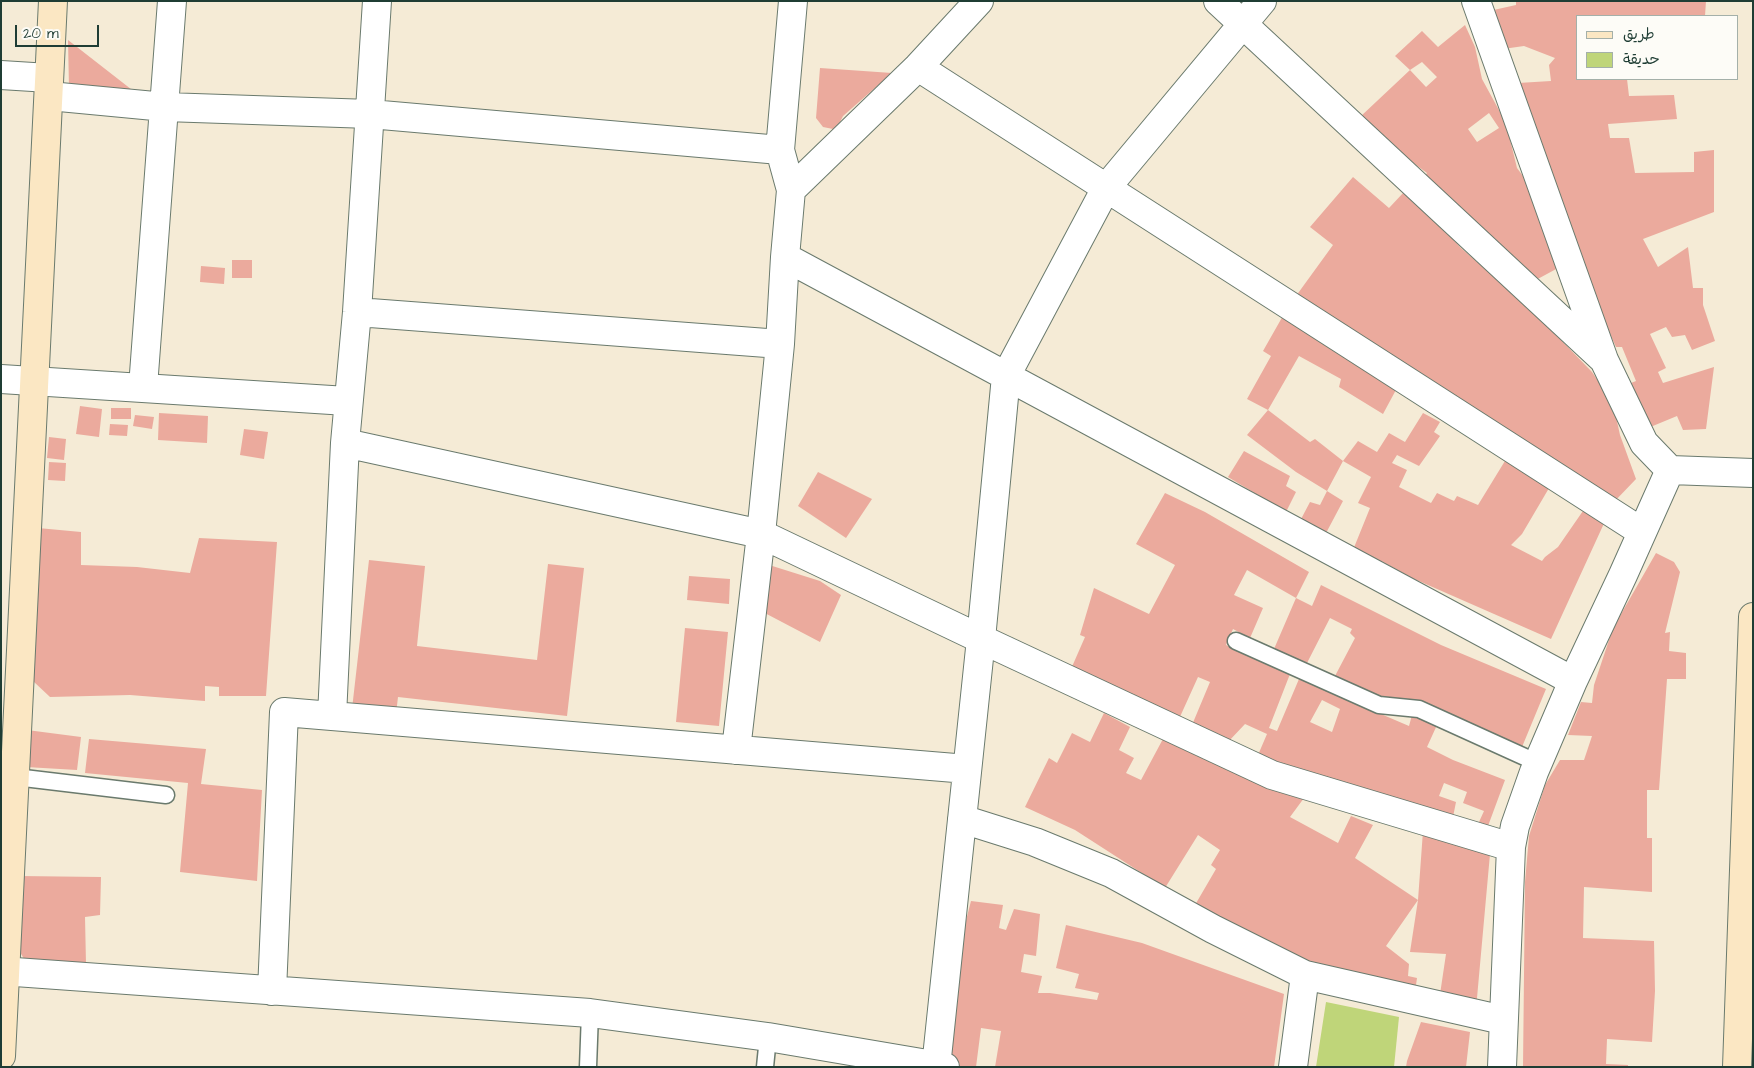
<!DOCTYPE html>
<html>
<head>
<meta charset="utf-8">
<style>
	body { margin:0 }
	#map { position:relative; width:1754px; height:1068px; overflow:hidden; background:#f5ebd6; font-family:"Architects Daughter","Playpen Sans Arabic",sans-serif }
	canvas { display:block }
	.frame { position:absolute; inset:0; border:2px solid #1f3d34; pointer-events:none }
	.legend { position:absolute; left:1576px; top:15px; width:162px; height:65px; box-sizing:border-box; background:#fdfcf7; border:1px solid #a4b0a9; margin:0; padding:6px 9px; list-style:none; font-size:15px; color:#1f3d34 }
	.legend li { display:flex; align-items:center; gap:10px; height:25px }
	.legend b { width:25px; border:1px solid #a4b0a9 }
	.scale { position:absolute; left:15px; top:25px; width:84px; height:22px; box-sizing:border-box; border:2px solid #1f3d34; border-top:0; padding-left:6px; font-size:15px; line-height:18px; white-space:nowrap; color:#1f3d34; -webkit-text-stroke:4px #fdfcf7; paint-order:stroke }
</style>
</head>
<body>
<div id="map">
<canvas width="1754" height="1068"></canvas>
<div class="frame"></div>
<ul class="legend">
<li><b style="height:6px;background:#fbe7c3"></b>طريق</li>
<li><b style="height:14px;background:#bfd579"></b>حديقة</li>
</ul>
<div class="scale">20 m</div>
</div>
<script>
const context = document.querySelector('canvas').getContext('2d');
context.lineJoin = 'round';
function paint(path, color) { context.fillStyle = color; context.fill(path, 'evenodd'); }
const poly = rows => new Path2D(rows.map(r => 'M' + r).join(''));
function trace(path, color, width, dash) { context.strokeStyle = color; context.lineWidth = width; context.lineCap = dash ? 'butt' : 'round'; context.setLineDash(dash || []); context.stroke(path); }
const green = poly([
	[1326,1002,1399,1017,1394,1067,1316,1067]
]);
const building = poly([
	[1516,1,1706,1,1705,16,1578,16,1578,79,1627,79,1629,96,1674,95,1677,119,1608,124,1610,138,1629,138,1635,173,1694,172,1694,152,1714,150,1714,212,1643,239,1658,267,1688,247,1693,288,1703,288,1703,305,1715,341,1692,350,1685,335,1672,337,1666,327,1650,334,1666,368,1658,372,1663,383,1714,367,1706,429,1683,430,1677,416,1648,428,1626,385,1636,381,1622,347,1616,347,1596,303,1518,83,1551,81,1549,65,1555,58,1524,46,1503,49,1489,11,1516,5],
	[1465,25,1475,47,1482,79,1506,123,1517,168,1526,180,1558,268,1534,281,1479,230,1461,207,1456,212,1423,179,1427,173,1401,154,1360,117,1410,70,1426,87,1437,77,1422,62,1410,70,1395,56,1422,31,1438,47],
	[1489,113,1499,128,1477,142,1468,129],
	[68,40,136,93,69,88],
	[820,68,892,73,843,116,840,122,833,129,823,127,816,118],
	[1353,177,1389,208,1404,192,1430,214,1461,248,1531,309,1592,372,1613,403,1620,435,1636,479,1613,503,1296,296,1333,245,1310,227],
	[232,260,252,260,252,278,232,278],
	[201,266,225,268,224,284,200,282],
	[1284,314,1397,388,1383,414,1339,387,1341,379,1299,356,1268,410,1310,442,1315,439,1343,461,1327,491,1343,501,1325,535,1300,521,1310,502,1320,505,1327,491,1296,472,1247,435,1268,410,1247,399,1271,356,1263,351],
	[80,406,102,409,99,437,76,434],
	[111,408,131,408,131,419,111,419],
	[159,413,208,416,207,443,158,440],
	[1423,413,1440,422,1434,432,1440,436,1419,466,1397,455,1392,463,1407,470,1399,487,1431,503,1437,493,1454,501,1457,496,1478,505,1508,456,1552,483,1522,534,1511,545,1542,561,1545,557,1558,547,1585,508,1606,519,1551,639,1412,578,1383,562,1353,550,1370,508,1358,503,1371,477,1343,461,1358,441,1377,452,1389,433,1405,442],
	[135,415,154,417,152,429,133,426],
	[110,424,128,425,127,436,109,435],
	[244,429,268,432,264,459,240,455],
	[49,437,66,439,64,460,47,458],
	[1244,451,1290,476,1286,486,1296,492,1286,512,1228,477],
	[49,462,66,463,65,481,48,480],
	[818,472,872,499,846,538,798,506],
	[1165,493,1205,512,1309,572,1296,598,1312,606,1321,585,1441,645,1546,689,1522,747,1420,700,1393,702,1375,696,1335,676,1355,638,1350,633,1352,629,1330,618,1307,663,1274,649,1296,598,1247,570,1234,595,1263,608,1250,638,1233,629,1226,645,1290,674,1269,728,1277,731,1299,679,1409,726,1412,715,1437,725,1427,747,1453,760,1505,780,1488,826,1479,822,1484,811,1463,803,1467,792,1444,783,1439,796,1456,802,1453,817,1314,776,1258,755,1267,734,1245,724,1228,742,1192,725,1210,682,1198,677,1179,719,1071,669,1085,637,1080,635,1094,588,1149,614,1175,565,1136,544],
	[1322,700,1340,709,1332,732,1310,722],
	[38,528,81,532,81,565,137,567,190,573,199,538,277,542,266,696,219,696,219,687,205,686,205,701,130,695,50,697,33,681],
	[1656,553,1674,562,1680,572,1665,633,1670,632,1669,651,1686,653,1686,679,1667,679,1659,790,1647,790,1647,838,1652,838,1652,892,1584,887,1583,938,1654,941,1655,991,1652,1042,1607,1039,1606,1064,1628,1065,1628,1067,1523,1067,1525,882,1529,836,1545,785,1560,760,1584,760,1592,736,1568,735,1581,702,1592,703,1594,685,1613,628],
	[369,560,425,566,417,646,537,660,548,564,584,568,567,716,398,697,396,714,352,709],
	[766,564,820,581,841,595,820,642,761,611],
	[689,576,730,579,729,604,687,600],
	[685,628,728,632,719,726,676,722],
	[1104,713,1130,727,1119,750,1134,758,1126,773,1141,780,1164,737,1304,798,1290,817,1338,843,1351,816,1373,825,1355,858,1418,900,1423,831,1490,854,1476,1009,1439,1001,1446,954,1410,952,1418,900,1386,946,1409,964,1408,976,1417,978,1414,999,1304,972,1195,905,1216,869,1211,865,1220,850,1198,835,1165,888,1075,830,1025,807,1049,758,1057,763,1072,733,1090,742],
	[27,730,81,737,77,770,26,767],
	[89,739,206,749,201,784,262,790,257,881,180,872,188,783,85,773],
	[19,876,101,877,100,915,85,917,86,964,28,965,16,946],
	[971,901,1003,905,999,928,1006,930,1014,909,1040,914,1036,956,1024,954,1021,972,1042,976,1038,993,1050,993,1097,1000,1099,993,1075,988,1079,974,1056,968,1066,925,1142,943,1284,994,1274,1067,995,1067,1001,1031,981,1028,976,1067,946,1067,961,940],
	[1421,1022,1470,1032,1466,1067,1406,1067,1407,1061]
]);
const lane = poly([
	[1236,641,1379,705,1419,709,1538,763],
	[7,776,166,795],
	[588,1067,590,1013],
	[765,1067,768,1037]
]);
const street = poly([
	[1218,1,1604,360],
	[1476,1,1604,360,1644,443,1670,470],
	[918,67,1642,532],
	[1,75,49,78],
	[49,96,165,107,370,114,780,150],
	[791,190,918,67,979,1],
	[785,257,1573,681],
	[357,312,780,344],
	[1,379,347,401],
	[143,387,172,1],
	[345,443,761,534,981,639,1272,775,1511,847],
	[332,716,345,443,357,312,377,1],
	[736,750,761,534,780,344,785,257,791,190,780,150,793,1],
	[962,819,1035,842,1111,873,1213,929,1305,975,1503,1020],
	[1,971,590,1013,768,1037,945,1067],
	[272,991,284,712,967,769],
	[936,1067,981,639,1006,376,1106,188,1262,1],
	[1293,1067,1305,975],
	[1502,1067,1511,847,1515,826,1534,772,1573,681,1623,575,1670,470,1753,473]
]);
const secondary = poly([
	[1,1056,53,1],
	[1737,1067,1753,617]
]);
paint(green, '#bfd579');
paint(building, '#ebaa9d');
trace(lane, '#6a7a6d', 19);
trace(street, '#6a7a6d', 30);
trace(secondary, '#6a7a6d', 30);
trace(lane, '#fff', 16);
trace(street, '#fff', 28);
trace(secondary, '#fbe7c3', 28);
</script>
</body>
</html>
